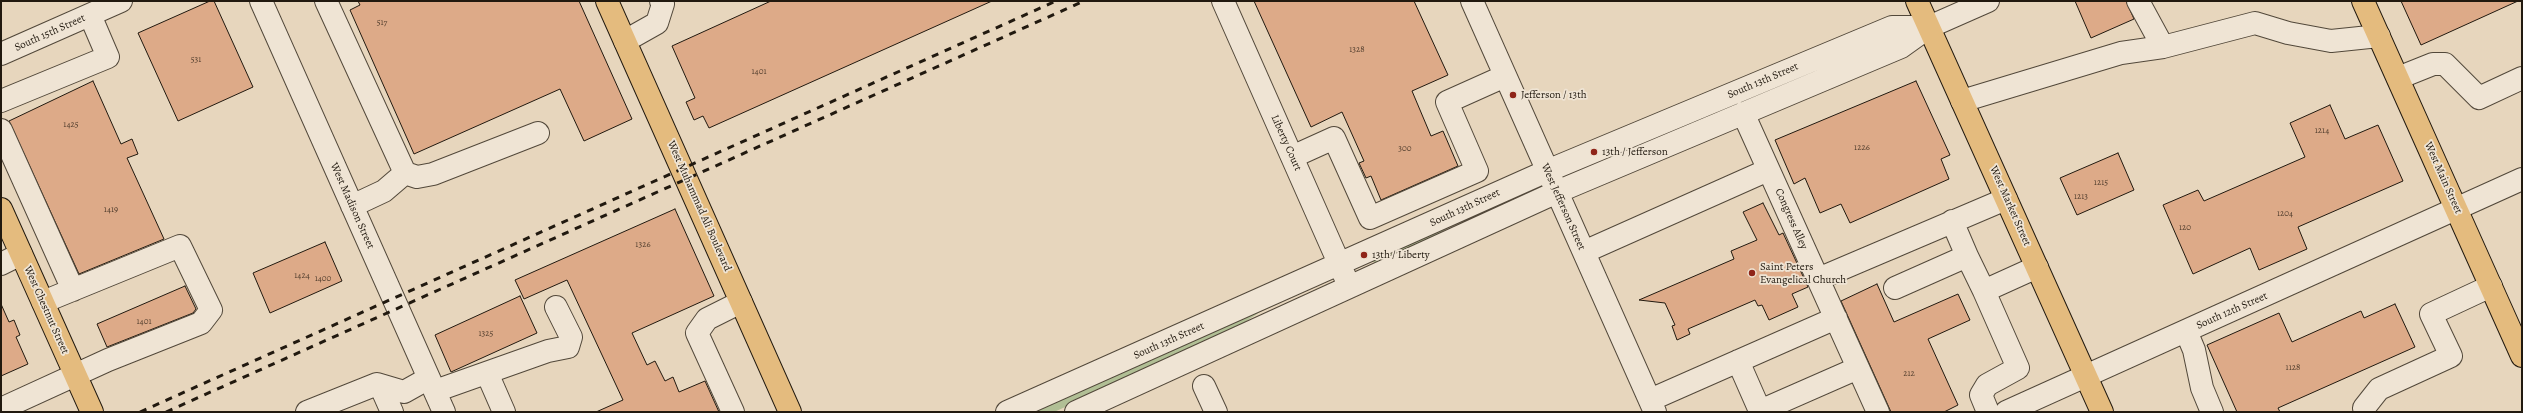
<!DOCTYPE html>
<html>
<head>
<meta charset="utf-8">
<style>
	body { margin:0 }
	#map { position:relative; width:2523px; height:413px; overflow:hidden; background:#e7d6bd; font-family:Alegreya,serif }
	canvas { display:block }
	.frame { position:absolute; inset:0; border:2px solid #21190f; pointer-events:none }
</style>
</head>
<body>
<div id="map">
<canvas width="2523" height="413"></canvas>
<div class="frame"></div>
</div>
<script>
const context = document.querySelector('canvas').getContext('2d');
context.lineJoin = 'round';
function paint(path, color) { context.fillStyle = color; context.fill(path, 'evenodd'); }
const poly = rows => new Path2D(rows.map(r => 'M' + r).join(''));
function trace(path, color, width, dash) { context.strokeStyle = color; context.lineWidth = width; context.lineCap = dash ? 'butt' : 'round'; context.setLineDash(dash || []); context.stroke(path); }
function write(font, color, halo, rows, align = 'center') {
  context.font = font + ' Alegreya,serif'; context.lineWidth = 3.5; context.setLineDash([]); context.textBaseline = 'middle'; context.strokeStyle = halo; context.fillStyle = color; for (const [text, x, y, turn = 0] of rows) {
    context.save(); context.translate(x, y); context.rotate((+turn || 0) * Math.PI / 180); context.textAlign = isNaN(turn) ? turn : align; if (halo) context.strokeText(text, 0, 0); context.fillText(text, 0, 0); context.restore();
  }
}
const green = poly([
	[1455,223,1419,247,1382,265,1371,261],
	[1321,284,1260,312,1224,336,1054,412,1029,412]
]);
const building = poly([
	[210,1,214,1,253,87,178,121,138,33,210,1],
	[358,1,579,1,632,119,584,141,560,89,414,154,350,10,360,5,358,1],
	[771,1,992,1,709,128,703,116,694,120,686,102,695,98,672,46,771,1],
	[1254,1,1414,1,1448,75,1412,91,1431,136,1443,131,1458,166,1381,200,1371,176,1366,178,1359,163,1364,161,1342,112,1311,127,1254,1],
	[2075,1,2126,1,2134,19,2091,38,2075,1],
	[2401,1,2518,1,2421,45,2401,1],
	[93,81,121,144,132,139,138,154,127,158,164,239,79,274,9,121,93,81],
	[1916,81,1950,155,1941,159,1949,179,1850,223,1841,204,1820,213,1805,178,1794,184,1775,140,1916,81],
	[2330,105,2345,139,2378,125,2403,181,2298,227,2307,249,2259,270,2250,248,2193,274,2163,205,2198,190,2204,201,2305,157,2290,123,2330,105],
	[2118,153,2134,190,2077,215,2060,178,2118,153],
	[1763,203,1779,235,1783,233,1808,287,1792,294,1798,307,1769,320,1762,305,1758,306,1755,300,1688,329,1690,334,1677,340,1672,326,1675,325,1665,303,1639,300,1734,259,1731,251,1757,240,1743,212,1763,203],
	[675,209,714,296,632,333,647,365,655,361,665,381,673,377,679,392,705,381,719,412,596,412,623,400,567,280,524,299,515,280,675,209],
	[325,242,342,281,270,313,253,273,325,242],
	[1877,284,1894,322,1958,294,1970,320,1928,339,1958,405,1944,412,1891,412,1841,301,1877,284],
	[185,286,196,309,193,313,107,347,97,324,185,286],
	[520,296,537,333,451,372,435,335,520,296],
	[1,304,9,322,14,320,20,335,16,337,28,364,1,376,1,304],
	[2395,304,2415,347,2278,408,2280,412,2237,412,2207,345,2279,313,2292,342,2361,311,2364,318,2395,304]
]);
const minor = poly([
	[261,1,444,412],
	[326,1,405,173,417,177,433,174,538,133],
	[1223,1,1346,279],
	[1472,1,1655,412],
	[2138,1,2163,47],
	[625,41,657,23,663,4,661,1],
	[1,54,121,1],
	[2398,78,2433,64,2445,64,2479,98,2522,78],
	[1,101,108,57,90,15],
	[1962,101,2121,53,2163,47,2255,23,2288,33,2331,41,2379,36],
	[1743,113,1878,412],
	[1,130,73,290],
	[1292,157,1334,138,1370,218,1477,171,1447,102,1505,76],
	[352,206,384,191,405,173],
	[1952,221,1967,256],
	[1584,252,1768,170],
	[1,264,21,254],
	[1818,279,2006,199],
	[1895,288,1967,256,1984,291],
	[2186,331,2194,350,2202,388,2212,412],
	[1738,361,1760,411,1858,368],
	[487,373,504,412],
	[380,385,392,412],
	[1204,386,1216,412],
	[435,391,548,351,568,347,571,337,556,307],
	[1650,400,1836,318],
	[2364,408,2379,389,2451,356,2431,314,2491,286],
	[1,409,108,360,201,323,211,310,180,246,43,302],
	[307,412,377,384,404,392,429,378],
	[733,412,697,333,707,319,741,302],
	[1007,412,1547,171,1892,27,1929,27],
	[1076,412,1557,192,1901,47,1929,27,1988,1],
	[1988,412,1981,395,1987,385,2018,368,1984,291,2037,267],
	[2006,412,2522,179]
]);
const major = poly([
	[607,1,790,412],
	[1917,1,2102,412],
	[2363,1,2522,356],
	[1,209,92,412]
]);
const rail = poly([
	[140,412,1056,1],
	[166,412,1084,1]
]);
const markers = [
	[1513,95,4,"#8f2418"],
	[1594,152,4,"#8f2418"],
	[1364,255,4,"#8f2418"],
	[1752,273,4,"#8f2418"]
];
const numberNames = [
	["517",382,23],
	["1328",1357,50],
	["531",196,60],
	["1401",759,72],
	["1425",71,125],
	["1214",2322,131],
	["1226",1862,148],
	["300",1405,149],
	["1215",2101,183],
	["1213",2081,197],
	["1419",111,210],
	["1204",2285,214],
	["120",2185,228],
	["1326",643,245],
	["1424",302,276],
	["1400",323,279],
	["1401",144,322],
	["1325",486,334],
	["1128",2293,368],
	["212",1909,374]
];
const streetNames = [
	["South 15th Street",50,33,-24],
	["South 13th Street",1763,81,-23],
	["Liberty Court",1286,143,66],
	["West Main Street",2443,178,66],
	["West Madison Street",352,206,66],
	["West Muhammad Ali Boulevard",699,206,66],
	["West Market Street",2010,206,66],
	["West Jefferson Street",1563,207,66],
	["South 13th Street",1465,208,-25],
	["Congress Alley",1791,219,66],
	["West Chestnut Street",46,310,66],
	["South 12th Street",2232,311,-24],
	["South 13th Street",1169,341,-24]
];
const poiNames = [
	["Jefferson / 13th",1521,95],
	["13th / Jefferson",1602,152],
	["13th / Liberty",1372,255],
	["Saint Peters",1760,267],
	["Evangelical Church",1760,280]
];
paint(green, '#b1bf95');
paint(building, '#da8');
trace(building, '#21190f', 1);
trace(minor, '#52483a', 24);
trace(major, '#21190f', 24);
trace(minor, '#efe4d4', 22);
trace(major, '#e4bb7e', 22);
trace(rail, '#21190f', 3, [7, 7]);
for (const [x, y, r, color] of markers) { const dot = new Path2D(); dot.arc(x, y, r, 0, 2 * Math.PI); context.fillStyle = color; context.fill(dot); trace(dot, '#efe4d4', 1.5); }
write('9px', '#503d2d', null, numberNames);
write('11px', '#21190f', '#efe4d4', streetNames);
write('11px', '#21190f', '#efe4d4', poiNames, 'left');
</script>
</body>
</html>
